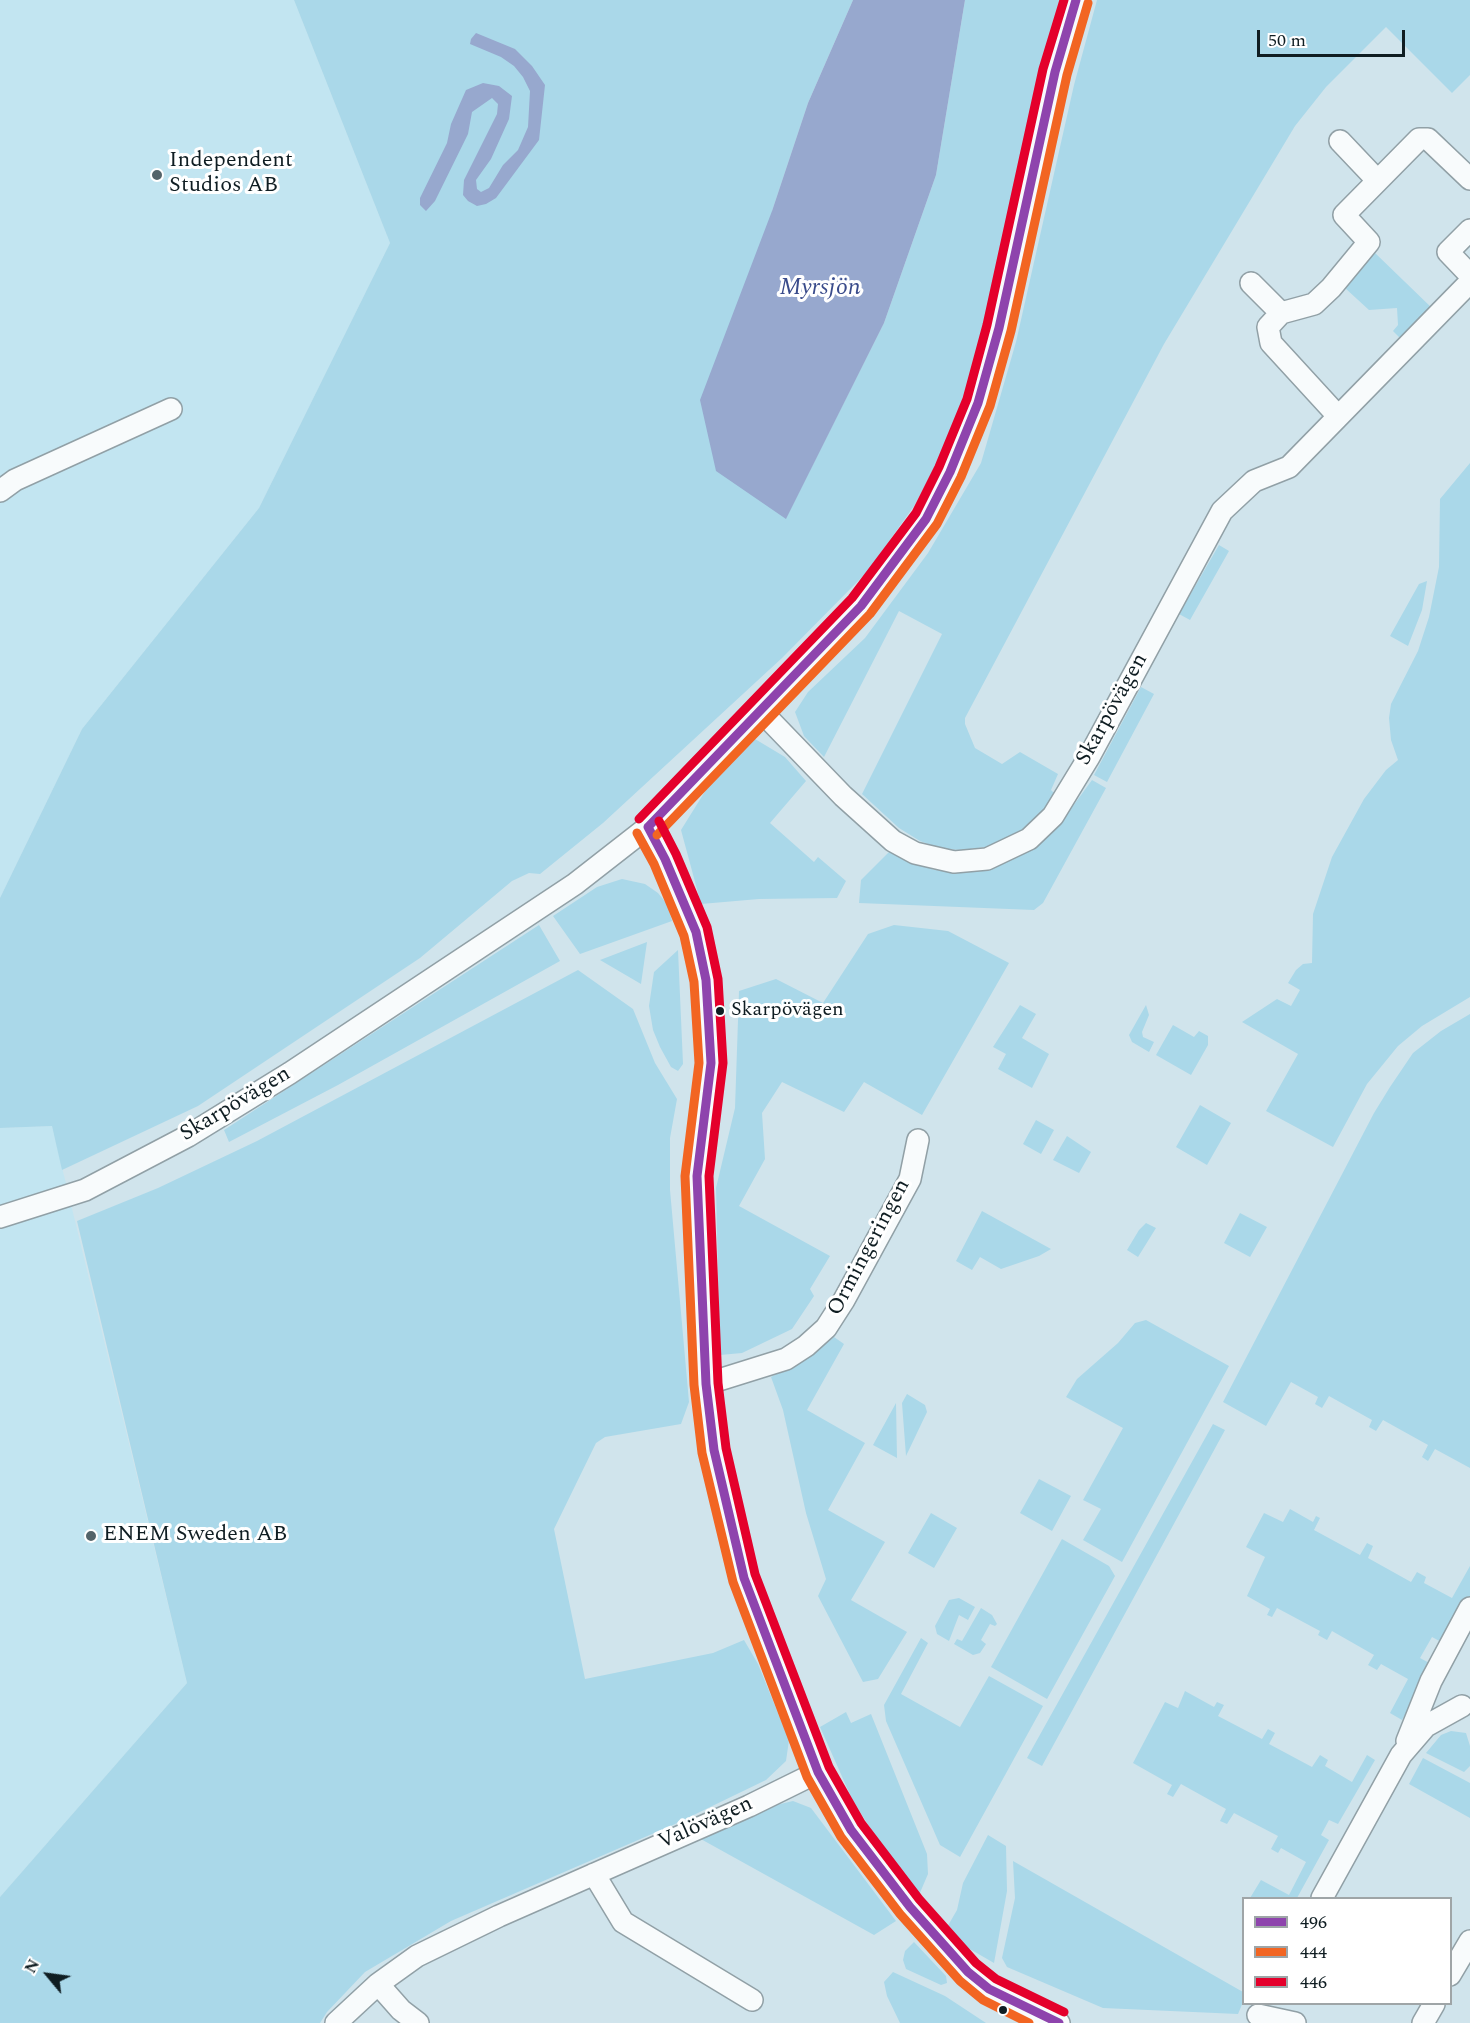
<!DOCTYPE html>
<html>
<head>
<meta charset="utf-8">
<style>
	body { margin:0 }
	#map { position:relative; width:1470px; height:2023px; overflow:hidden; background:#d0e4ec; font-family:Spectral,serif }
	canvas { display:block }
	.legend { position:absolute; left:1242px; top:1897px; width:210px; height:108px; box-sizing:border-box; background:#fff; border:2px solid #9fa5a7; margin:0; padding:8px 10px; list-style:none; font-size:18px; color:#0f1d22 }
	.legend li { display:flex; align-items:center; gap:12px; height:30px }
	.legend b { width:30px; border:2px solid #9fa5a7 }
	.north { position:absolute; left:18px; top:1945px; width:60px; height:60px; -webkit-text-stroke:4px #fff; paint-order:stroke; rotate:299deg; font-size:16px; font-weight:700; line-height:24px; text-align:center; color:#0f1d22 }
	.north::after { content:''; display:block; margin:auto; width:21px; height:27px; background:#0f1d22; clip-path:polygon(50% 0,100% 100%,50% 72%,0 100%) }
	.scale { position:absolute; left:1257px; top:30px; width:148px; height:27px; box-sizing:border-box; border:3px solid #0f1d22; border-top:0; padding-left:8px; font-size:18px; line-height:21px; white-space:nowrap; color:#0f1d22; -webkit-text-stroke:4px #fff; paint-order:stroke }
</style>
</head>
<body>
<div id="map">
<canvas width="1470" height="2023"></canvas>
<ul class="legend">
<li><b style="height:8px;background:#8e44ad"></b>496</li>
<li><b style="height:8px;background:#f26522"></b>444</li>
<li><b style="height:8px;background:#e4002b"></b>446</li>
</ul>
<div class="north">N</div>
<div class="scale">50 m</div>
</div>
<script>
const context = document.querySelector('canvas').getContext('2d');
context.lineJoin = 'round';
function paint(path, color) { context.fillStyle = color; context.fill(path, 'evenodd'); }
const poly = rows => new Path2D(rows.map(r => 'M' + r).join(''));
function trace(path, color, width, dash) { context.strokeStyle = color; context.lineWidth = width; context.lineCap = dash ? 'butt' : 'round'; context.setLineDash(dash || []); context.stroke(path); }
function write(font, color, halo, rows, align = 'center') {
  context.font = font + ' Spectral,serif'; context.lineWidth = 6; context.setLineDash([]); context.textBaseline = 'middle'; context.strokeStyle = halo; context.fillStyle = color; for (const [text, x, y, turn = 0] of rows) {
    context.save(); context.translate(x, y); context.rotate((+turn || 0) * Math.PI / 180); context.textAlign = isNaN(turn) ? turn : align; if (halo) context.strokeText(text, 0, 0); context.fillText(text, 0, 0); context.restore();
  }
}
const built = poly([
	[0,0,294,0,390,243,259,508,82,729,0,898],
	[52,1126,187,1683,0,1897,0,1128]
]);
const green = poly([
	[294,0,853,0,808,103,772,211,786,518,884,323,936,175,965,0,1060,0,983,336,966,391,937,463,914,506,867,572,782,658,603,823,540,874,529,873,512,881,420,958,198,1106,62,1170,52,1126,0,1128,0,898,82,729,259,508,390,243],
	[1097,0,1470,0,1470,75,1452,93,1386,27,1326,87,1295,126,1164,344,965,718,965,724,975,748,1002,764,1020,752,1058,774,1051,790,1055,794,1049,805,1023,832,992,846,963,850,942,849,920,841,899,828,862,794,942,634,899,611,824,757,804,736,795,712,808,692,865,638,928,553,981,463,1016,342,1074,85],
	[1374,252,1434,310,1402,340,1393,331,1398,325,1397,308,1369,310,1345,288],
	[1470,463,1470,997,1422,1026,1398,1046,1367,1084,1333,1147,1266,1111,1298,1054,1242,1022,1277,999,1291,1006,1300,990,1288,983,1296,970,1303,964,1312,963,1313,914,1332,857,1364,799,1386,770,1398,760,1391,740,1389,718,1391,704,1418,651,1429,617,1439,567,1440,499],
	[1219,545,1229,551,1190,620,1179,614],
	[1427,581,1422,610,1408,646,1390,636,1419,584],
	[1141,687,1154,694,1107,782,1094,775],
	[755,739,785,757,806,781,770,823,814,862,818,857,846,881,837,898,759,899,701,904,681,830,709,785],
	[1092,780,1106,788,1043,903,1034,910,859,903,861,880,890,851,934,870,956,871,1062,821],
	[622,879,645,884,658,893,667,904,672,921,580,954,553,916,597,887],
	[539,925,560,961,338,1085,229,1142,224,1130],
	[894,925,948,931,1009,963,922,1115,864,1082,844,1112,782,1082,762,1113,765,1159,739,1206,830,1256,810,1289,814,1296,792,1329,742,1353,720,1355,716,1188,735,1108,739,991,776,979,823,1003,868,934],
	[647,942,641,984,600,960],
	[678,950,683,1064,678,1071,671,1067,660,1047,653,1030,649,1006,654,972],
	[578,970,633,1009,655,1063,677,1099,670,1138,670,1190,689,1402,681,1424,605,1437,596,1443,554,1529,585,1679,713,1653,744,1640,758,1664,789,1740,786,1761,766,1780,675,1824,451,1921,365,1972,327,2012,320,2023,0,2023,0,1897,187,1683,77,1221,158,1188,257,1141],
	[1020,1005,1036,1014,1022,1038,1049,1054,1032,1088,998,1069,1006,1054,993,1047],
	[1146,1005,1149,1015,1142,1032,1143,1037,1154,1042,1149,1052,1132,1042,1129,1035],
	[1470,1014,1470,1468,1435,1449,1428,1461,1422,1457,1428,1445,1383,1420,1376,1431,1369,1427,1372,1420,1329,1396,1322,1408,1315,1404,1318,1397,1291,1382,1266,1426,1223,1402,1374,1113,1390,1087,1413,1053,1441,1031],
	[1173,1025,1194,1037,1199,1031,1208,1036,1208,1045,1191,1075,1156,1055],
	[1200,1105,1231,1123,1207,1165,1176,1147],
	[1036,1120,1054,1130,1041,1154,1023,1144],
	[1067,1136,1091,1152,1079,1173,1053,1160],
	[982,1211,1051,1249,1039,1256,1001,1269,980,1257,972,1270,956,1261],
	[1240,1213,1267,1227,1250,1257,1224,1243],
	[1146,1223,1156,1228,1138,1257,1127,1250,1139,1230],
	[1146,1320,1229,1366,1122,1562,1083,1540,1101,1509,1083,1500,1123,1428,1066,1397,1077,1379,1118,1343,1135,1323],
	[834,1337,844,1344,807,1410,865,1443,828,1510,885,1542,851,1600,907,1632,878,1679,863,1682,818,1596,826,1579,806,1513,783,1410,771,1377,815,1353],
	[907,1394,925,1405,927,1412,906,1456,902,1403],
	[896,1403,897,1458,873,1445],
	[1213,1424,1225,1430,1042,1766,1027,1758],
	[1039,1479,1071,1496,1052,1531,1020,1513],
	[1290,1509,1313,1522,1316,1516,1320,1518,1314,1530,1360,1555,1367,1543,1373,1546,1368,1558,1411,1582,1417,1572,1426,1577,1424,1583,1452,1598,1470,1566,1470,1598,1445,1644,1432,1637,1420,1658,1433,1665,1402,1720,1390,1713,1408,1679,1381,1664,1377,1670,1368,1665,1374,1655,1332,1631,1327,1640,1318,1635,1320,1631,1277,1608,1272,1617,1267,1615,1270,1609,1247,1596,1265,1557,1246,1547,1264,1513,1283,1522],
	[931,1513,957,1528,934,1568,908,1553],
	[1062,1539,1109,1566,1115,1576,1047,1699,991,1667],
	[959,1598,975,1607,968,1620,959,1615,949,1641,937,1634,935,1626,949,1600],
	[981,1608,992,1615,997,1624,995,1626,990,1624,981,1640,986,1644,980,1653,973,1655,954,1644,957,1639,962,1641],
	[921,1638,928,1643,901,1694,960,1727,989,1676,1043,1706,960,1857,940,1845,886,1721,884,1705],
	[1185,1691,1214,1707,1217,1702,1224,1705,1218,1716,1262,1739,1268,1729,1275,1733,1269,1744,1312,1767,1320,1755,1328,1760,1325,1766,1352,1782,1367,1755,1375,1760,1338,1824,1329,1820,1321,1835,1329,1840,1297,1898,1250,1898,1261,1880,1289,1895,1306,1862,1281,1848,1278,1853,1271,1849,1278,1836,1234,1813,1227,1824,1220,1821,1226,1809,1181,1784,1173,1797,1167,1794,1172,1785,1133,1763,1165,1702,1178,1708],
	[846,1712,851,1723,871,1714,927,1854,928,1874,919,1895,877,1839,852,1799,820,1727],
	[1451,1731,1466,1733,1470,1746,1470,1766,1464,1772,1426,1753,1441,1735],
	[1423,1758,1470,1783,1470,1818,1409,1784],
	[793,1801,811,1808,896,1921,874,1935,699,1838,772,1806],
	[988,1835,1006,1846,1007,1891,994,1963,956,1941,946,1929,957,1910,963,1883],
	[1013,1861,1243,1992,1243,2002,1238,2014,1103,2008,1007,1967,1002,1958,1015,1898],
	[914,1942,946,1976,947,1983,941,1985,906,1969,903,1960,905,1951],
	[893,1972,945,1996,986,2023,900,2023,887,1996,884,1982]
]);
const water = poly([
	[853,0,965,0,936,175,884,323,786,519,716,471,700,400,772,211,808,103],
	[476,33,515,49,532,66,545,85,539,140,496,198,486,204,477,206,468,201,463,195,464,180,497,114,498,104,492,98,472,112,468,134,435,201,426,211,420,205,420,198,447,143,451,124,466,90,483,83,499,86,512,96,509,119,491,159,476,180,477,189,481,192,489,188,503,165,518,150,528,127,530,91,523,77,514,66,501,57,470,44,471,39]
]);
const minor = poly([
	[1340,141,1377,180],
	[1470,230,1448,252,1470,275],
	[1251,283,1281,313],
	[1337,415,1271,343,1268,327,1281,313,1314,304,1331,288,1369,242,1344,215,1419,139,1428,139,1470,179],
	[0,491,15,480,171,409],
	[760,710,843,796,893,841,915,853,954,862,987,859,1029,839,1053,816,1089,757,1222,511,1254,481,1289,467,1470,282],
	[648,827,665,859,696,932,706,980,711,1063,697,1176,706,1384,714,1450,744,1578,818,1772,851,1830,910,1907,968,1972,989,1989,1018,2005,1059,2023],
	[0,1217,85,1190,188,1136,290,1073,575,884,648,827,861,606,926,519,950,472,978,403,999,328,1063,38,1076,0],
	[706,1384,786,1359,806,1346,826,1328,844,1300,910,1179,918,1140],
	[1407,1741,1431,1681,1470,1608],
	[594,1874,623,1922,752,2000],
	[1322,1898,1401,1755,1426,1726,1462,1706],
	[1450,1975,1470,1941],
	[378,1984,401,2010,418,2023],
	[1258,2015,1295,2023],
	[336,2023,378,1984,417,1956,499,1916,749,1806,818,1772],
	[1423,2023,1434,2004]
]);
const bus1 = poly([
	[648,827,665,859,696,932,706,980,711,1063,697,1176,706,1384,714,1450,744,1578,818,1772,851,1830,910,1907,968,1972,989,1989,1059,2023],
	[648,827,861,606,926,519,950,472,978,403,999,328,1055,72,1076,0]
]);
const bus2 = poly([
	[637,833,654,864,684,936,694,982,699,1063,685,1176,694,1385,702,1453,733,1582,807,1777,841,1837,900,1914,960,1981,983,2000,1029,2023],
	[657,835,870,614,937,524,961,477,990,406,1011,331,1067,75,1088,3]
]);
const bus3 = poly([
	[639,819,852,598,916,513,939,467,967,399,987,325,1043,69,1064,0],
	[659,821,676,854,707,927,718,979,723,1063,709,1176,718,1383,726,1448,755,1574,829,1767,861,1823,919,1899,976,1963,996,1979,1064,2012]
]);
const markers = [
	[157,175,6,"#536369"],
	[720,1011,5,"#0f1d22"],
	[91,1536,6,"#536369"],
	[1003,2010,5,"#0f1d22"]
];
const busNames = [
	["Skarpövägen",731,1011]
];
const poiNames = [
	["Independent",169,162],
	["Studios AB",169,187],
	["ENEM Sweden AB",103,1536]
];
const streetNames = [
	["Skarpövägen",1113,710,-61],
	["Skarpövägen",236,1105,-31],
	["Ormingeringen",870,1248,-62],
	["Valövägen",706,1824,-24]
];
const waterNames = [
	["Myrsjön",820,289]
];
paint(built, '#c2e5f1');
paint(green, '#aad8e9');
paint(water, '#97a8ce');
trace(minor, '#91a0a6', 24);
trace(minor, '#f8fbfc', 21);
trace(bus1, '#8e44ad', 9);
trace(bus2, '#f26522', 9);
trace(bus3, '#e4002b', 9);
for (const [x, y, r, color] of markers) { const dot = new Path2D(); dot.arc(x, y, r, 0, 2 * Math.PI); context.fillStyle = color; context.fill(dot); trace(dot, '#fff', 2); }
write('20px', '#0f1d22', '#fff', busNames, 'left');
write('22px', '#0f1d22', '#fff', poiNames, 'left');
write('22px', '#0f1d22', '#fff', streetNames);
write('italic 24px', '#394b8b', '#fff', waterNames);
</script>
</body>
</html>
